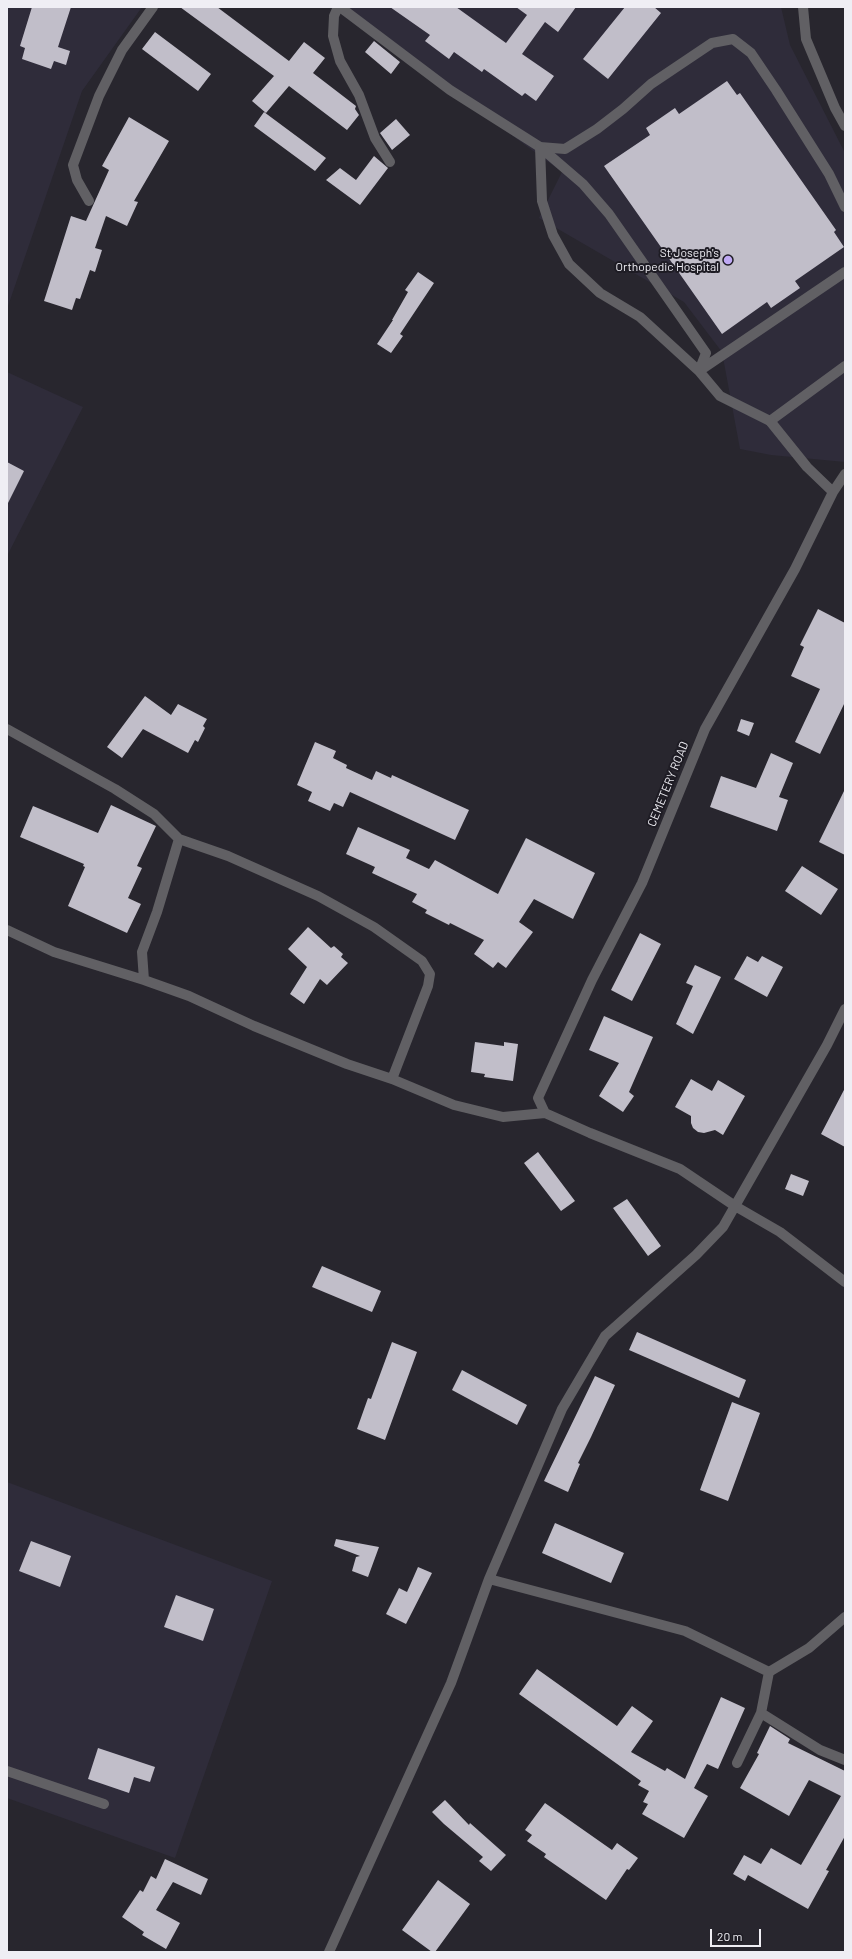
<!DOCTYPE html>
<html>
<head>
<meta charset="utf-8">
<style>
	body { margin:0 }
	#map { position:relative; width:852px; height:1959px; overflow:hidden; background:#28262e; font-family:Barlow,sans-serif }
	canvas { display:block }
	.frame { position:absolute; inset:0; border:8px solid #efeef4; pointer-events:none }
	.scale { position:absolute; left:710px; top:1929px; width:51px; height:18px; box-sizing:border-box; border:2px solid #efeef4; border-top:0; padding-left:5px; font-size:12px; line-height:14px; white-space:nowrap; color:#efeef4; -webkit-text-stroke:3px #1e1c24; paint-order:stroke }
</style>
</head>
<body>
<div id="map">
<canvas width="852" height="1959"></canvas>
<div class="frame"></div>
<div class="scale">20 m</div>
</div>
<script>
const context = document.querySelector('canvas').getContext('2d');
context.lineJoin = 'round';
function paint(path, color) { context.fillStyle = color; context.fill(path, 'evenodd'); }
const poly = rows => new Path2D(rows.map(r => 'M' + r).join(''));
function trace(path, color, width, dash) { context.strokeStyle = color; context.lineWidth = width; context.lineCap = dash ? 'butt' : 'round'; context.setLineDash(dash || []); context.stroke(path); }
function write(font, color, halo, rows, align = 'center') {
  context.font = font + ' Barlow,sans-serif'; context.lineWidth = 4; context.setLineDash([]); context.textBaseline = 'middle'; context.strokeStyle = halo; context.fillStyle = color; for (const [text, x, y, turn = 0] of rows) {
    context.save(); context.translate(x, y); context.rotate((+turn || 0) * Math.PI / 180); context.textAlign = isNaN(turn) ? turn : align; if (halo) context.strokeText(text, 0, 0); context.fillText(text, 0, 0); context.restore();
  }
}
const built = poly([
	[7,7,142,7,82,91,7,309],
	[337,7,781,7,790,45,845,153,845,462,771,455,740,449,722,352,684,302,539,218,562,172],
	[7,372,83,407,7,556],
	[7,1482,272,1581,175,1858,7,1798]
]);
const building = poly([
	[32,7,71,7,58,47,70,51,66,65,54,61,51,69,22,59,25,48,20,46],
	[180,7,217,7,289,61,304,42,325,58,313,73,356,106,355,109,359,115,347,130,289,86,266,113,252,101,274,76],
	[390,7,456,7,506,43,527,15,516,7,576,7,558,32,545,22,522,54,554,76,536,101,525,93,522,96,484,69,482,72,454,52,449,59,425,41,430,35],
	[625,7,654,7,661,13,608,79,583,59],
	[155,32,211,74,198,91,142,49],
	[374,41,400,62,391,74,365,52],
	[727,81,737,95,740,93,836,230,834,232,844,247,795,281,800,288,771,308,767,302,722,334,604,166,650,135,646,128,675,108,679,114],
	[264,112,326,158,315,171,254,126],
	[129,117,169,141,134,201,138,202,127,226,106,216,95,248,102,250,95,272,90,270,80,299,76,298,72,310,44,301,71,216,86,221,109,170,102,166],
	[396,119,410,135,392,150,380,133],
	[374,156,388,168,360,205,326,180,340,168,356,180],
	[418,272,434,283,400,334,403,336,391,353,377,344,393,320,392,320,408,292,405,290],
	[7,462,24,471,7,505],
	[818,609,845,623,845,702,820,754,795,742,820,689,791,676,804,647,800,645],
	[145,696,171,715,178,704,207,719,203,726,205,728,198,742,195,740,188,753,143,729,122,758,107,747],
	[741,719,754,723,749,736,737,731],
	[315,742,336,751,333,758,347,765,346,768,372,780,376,771,391,778,392,775,469,810,455,840,350,792,343,807,334,803,330,811,308,801,312,792,297,785],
	[771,753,793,763,779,797,788,800,777,831,710,807,721,776,756,788],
	[845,789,845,855,819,842],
	[111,805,156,826,137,866,142,868,128,898,141,904,127,933,68,906,85,867,83,866,84,864,20,837,33,806,98,833],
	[358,827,410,850,406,858,429,869,435,860,498,894,526,838,595,873,573,919,534,899,519,922,533,932,506,968,498,962,493,968,474,954,484,940,450,923,449,925,425,913,427,910,412,902,417,894,372,873,375,867,346,854],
	[802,866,838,889,821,915,785,891],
	[308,927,331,948,334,946,343,954,341,957,348,963,327,985,320,979,304,1004,290,994,307,967,288,949],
	[640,933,661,944,632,1001,611,990],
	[747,956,758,962,762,956,783,967,767,997,734,979],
	[695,965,721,977,693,1034,676,1024,693,986,686,983],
	[604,1016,653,1037,629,1092,634,1096,623,1112,599,1096,619,1063,589,1050],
	[475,1042,504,1046,504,1042,518,1044,513,1081,484,1077,485,1074,471,1072],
	[691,1079,712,1091,718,1080,745,1096,723,1135,715,1130,704,1133,698,1132,693,1128,691,1123,691,1116,675,1107],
	[845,1088,845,1147,821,1134],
	[538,1152,575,1201,561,1211,524,1163],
	[791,1174,809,1181,803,1196,785,1189],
	[627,1199,661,1246,648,1256,613,1208],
	[322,1266,381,1291,372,1312,312,1287],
	[637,1332,746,1380,739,1398,629,1350],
	[392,1342,417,1352,385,1440,357,1429,368,1398,371,1399],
	[462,1370,527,1405,517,1425,452,1390],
	[595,1376,615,1385,591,1437,578,1463,580,1464,568,1492,544,1481],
	[732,1402,760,1413,728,1501,700,1490],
	[555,1523,624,1553,611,1583,542,1553],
	[336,1539,379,1547,368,1577,352,1571,356,1557,360,1556,334,1546],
	[31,1541,71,1556,60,1587,19,1571],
	[418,1567,432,1573,406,1624,386,1614,399,1588,407,1592],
	[176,1595,214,1609,203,1641,164,1627],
	[537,1669,617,1726,632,1706,653,1721,631,1752,665,1771,667,1768,685,1779,721,1697,745,1708,718,1769,707,1764,694,1788,708,1796,684,1838,642,1814,648,1804,643,1802,649,1791,638,1785,641,1781,519,1694],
	[770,1726,790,1739,788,1743,845,1771,845,1836,826,1870,829,1871,808,1909,748,1875,745,1881,733,1874,744,1855,761,1864,771,1848,801,1865,841,1796,809,1780,789,1816,740,1788,759,1754,757,1753],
	[98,1748,155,1767,150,1782,134,1777,129,1793,88,1779],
	[445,1800,469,1825,470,1823,506,1855,491,1871,479,1861,483,1857,444,1824,432,1812],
	[545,1803,612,1850,617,1843,638,1858,629,1870,627,1869,606,1900,544,1857,546,1854,527,1841,532,1835,525,1830],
	[165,1859,208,1879,201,1895,173,1882,156,1910,180,1923,166,1949,142,1935,144,1932,122,1917,140,1890,143,1892,151,1876,156,1879],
	[438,1880,470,1904,435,1952,432,1952,402,1930]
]);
const service = poly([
	[338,7,334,16,333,36,340,61,359,95,375,138,390,162],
	[340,7,450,90,540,147,565,149,597,129,623,109,651,84,712,43,733,39,751,53,776,90,829,174,845,207],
	[770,421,845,366]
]);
const minor = poly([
	[803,7,806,39,835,108,845,126],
	[540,147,542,201,553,235,569,264,600,293,640,317,699,371,720,396,770,421,807,467,833,492],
	[540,147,583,184,609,214,706,353,699,371],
	[89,201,77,180,73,165,99,96,122,50,153,7],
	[699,371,845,272],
	[7,729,115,789,154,814,179,839,228,856,318,896,374,927,422,961,430,974,428,986,392,1079],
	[179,839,157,912,142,952,144,980,189,996,254,1026,347,1064,392,1079,454,1105,503,1117,545,1113,590,1133,680,1169,735,1206,780,1232,845,1282],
	[7,930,54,952,144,980],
	[545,1113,538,1098,592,980,642,883,705,729,795,569,833,492,845,474],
	[489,1579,685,1631,769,1672,809,1648,845,1617],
	[761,1713,820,1750,845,1760],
	[737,1763,761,1713,769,1672],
	[7,1771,104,1804],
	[329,1952,451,1683,489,1579,562,1409,605,1336,696,1255,723,1227,827,1045,845,1009]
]);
const markers = [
	[728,260,5,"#bfa9f4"]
];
const poiNames = [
	["St Joseph's",719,253],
	["Orthopedic Hospital",719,267]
];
const streetNames = [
	["CEMETERY ROAD",668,784,-68]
];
paint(built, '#2f2c3a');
paint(building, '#c1bec9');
trace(service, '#616064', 10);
trace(minor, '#616064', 10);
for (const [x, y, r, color] of markers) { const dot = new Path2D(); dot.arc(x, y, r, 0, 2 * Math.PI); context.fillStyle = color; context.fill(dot); trace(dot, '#1e1c24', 1.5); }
write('12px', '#efeef4', '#1e1c24', poiNames, 'right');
write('12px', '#efeef4', '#1e1c24', streetNames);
</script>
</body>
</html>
